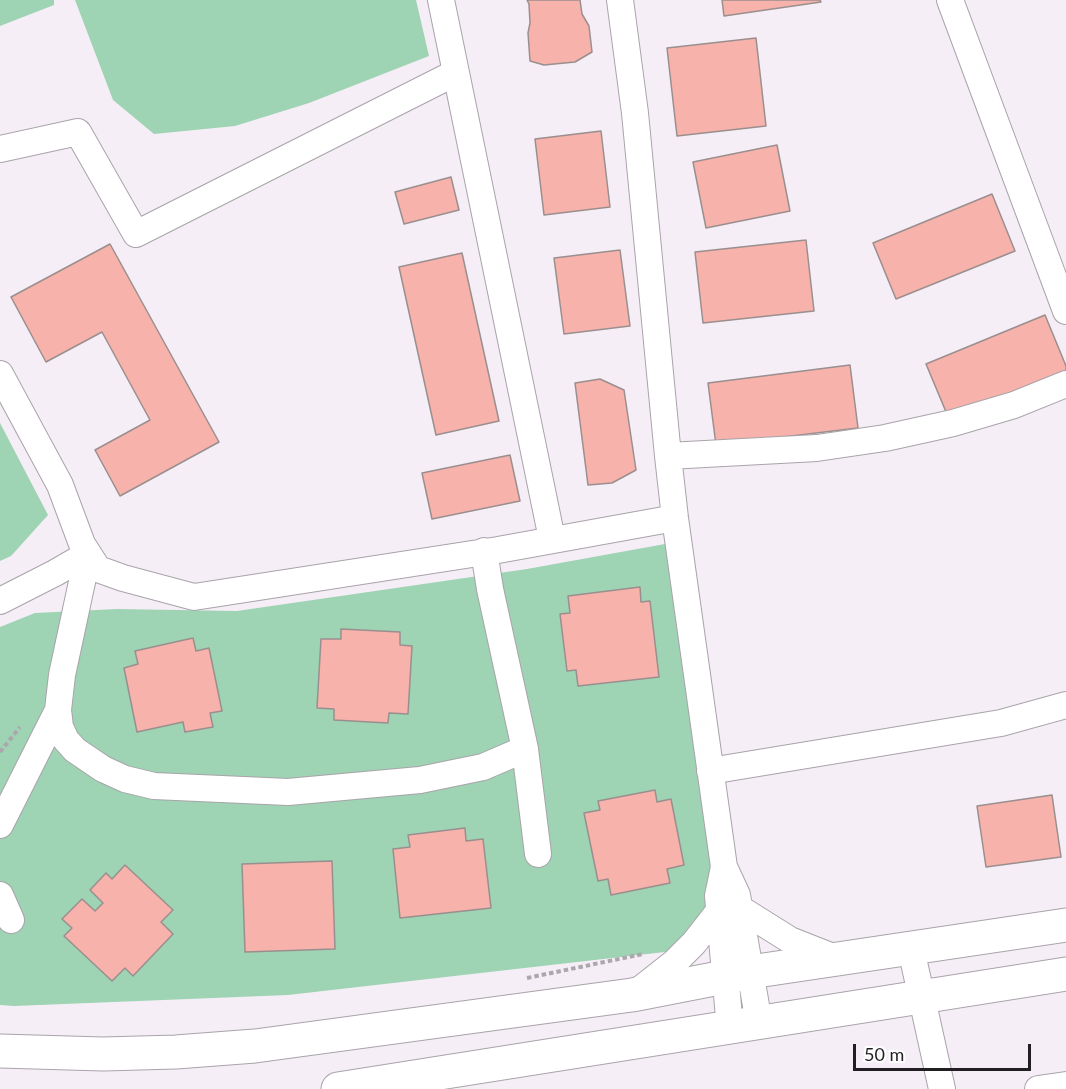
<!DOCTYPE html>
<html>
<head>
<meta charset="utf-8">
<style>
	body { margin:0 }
	#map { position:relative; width:1066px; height:1089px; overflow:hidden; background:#f5eef6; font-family:Lato,sans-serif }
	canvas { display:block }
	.scale { position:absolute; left:853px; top:1044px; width:178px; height:27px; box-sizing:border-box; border:3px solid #221f22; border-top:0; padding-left:8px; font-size:18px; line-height:21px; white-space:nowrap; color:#221f22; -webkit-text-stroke:4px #fefefe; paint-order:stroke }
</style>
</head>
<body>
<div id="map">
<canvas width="1066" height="1089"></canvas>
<div class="scale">50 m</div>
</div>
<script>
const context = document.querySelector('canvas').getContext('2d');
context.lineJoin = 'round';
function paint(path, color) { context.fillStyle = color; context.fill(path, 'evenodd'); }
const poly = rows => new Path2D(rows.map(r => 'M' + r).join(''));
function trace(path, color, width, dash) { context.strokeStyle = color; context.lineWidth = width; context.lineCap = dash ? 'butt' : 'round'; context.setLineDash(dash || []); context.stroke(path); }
const green = poly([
	[0,0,54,0,54,5,0,26],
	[75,0,416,0,429,56,309,103,235,126,154,134,113,100],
	[0,423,48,515,11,556,0,561],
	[665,544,734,919,726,945,288,995,14,1006,0,1005,0,627,35,613,117,609,237,611,527,569]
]);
const building = poly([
	[527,0,580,0,582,14,589,26,592,52,575,62,544,65,530,61,528,33,530,23,529,4,527,0],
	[722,0,820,0,821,2,724,16,722,0],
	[756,38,766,126,677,136,667,48,756,38],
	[601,131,610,207,544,215,535,139,601,131],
	[777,145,790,211,706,228,693,162,777,145],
	[451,177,459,210,404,224,395,192,451,177],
	[992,194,1015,251,896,299,873,243,992,194],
	[806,240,814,311,703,323,695,252,806,240],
	[110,244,219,442,120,496,95,450,150,420,102,332,46,362,11,297,110,244],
	[620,250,630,326,564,334,554,258,620,250],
	[462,253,499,421,436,435,399,267,462,253],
	[1045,315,1066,366,1066,372,949,419,926,364,1045,315],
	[850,365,858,428,716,445,708,383,850,365],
	[600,379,624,390,636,470,612,483,588,485,575,383,600,379],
	[510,455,520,501,432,519,422,473,510,455],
	[640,587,641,602,650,601,659,677,578,686,576,670,567,671,560,614,570,613,568,596,640,587],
	[341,629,400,632,400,645,412,646,408,714,389,713,388,723,334,720,334,709,317,708,321,639,341,639,341,629],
	[193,638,196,651,209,648,222,711,210,713,213,727,185,732,183,722,137,732,124,668,138,664,135,651,193,638],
	[655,790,657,802,671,799,684,865,667,869,670,883,611,895,608,879,598,881,584,813,600,810,598,801,655,790],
	[1052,795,1061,857,986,867,977,806,1052,795],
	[465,828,466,841,483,839,491,908,400,918,393,849,410,847,408,835,465,828],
	[332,861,335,949,245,952,242,864,332,861],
	[125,865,173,910,161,922,173,934,133,976,125,968,112,981,64,936,72,928,62,919,82,899,95,911,103,903,90,890,106,873,112,879,125,865]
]);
const path = poly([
	[0,752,20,727],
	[527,978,643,954]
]);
const street = poly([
	[441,0,552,539],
	[620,0,635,113,668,456,675,518,724,867,737,895,759,1023],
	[950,0,1066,311],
	[0,149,78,132,136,234,455,73],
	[0,374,60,485,82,544,98,569,123,578,194,597,498,550,675,518],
	[668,456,817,448,885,438,953,423,1014,405,1066,384],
	[484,551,490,589,525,749,538,854],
	[88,554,62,675,58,710,60,727,66,740,75,750,103,769,125,779,154,786,288,792,420,780,483,767,525,749],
	[0,601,55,573,88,554],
	[710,771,1001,723,1066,705],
	[0,825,58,710],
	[724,867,718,896,730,1028],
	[0,895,11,920],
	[739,908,790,940,838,959],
	[911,949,942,1089],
	[637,992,675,962,694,943,719,911],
	[1038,1089,1066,1085]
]);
const secondary = poly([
	[0,1051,103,1054,176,1052,255,1046,632,995,750,972,1066,925],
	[338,1089,1066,974]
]);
paint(green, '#9ed3b3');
paint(building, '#f7b2ab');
trace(building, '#9a8f8e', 1.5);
trace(street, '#a9a3aa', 28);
trace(secondary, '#a9a3aa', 35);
trace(path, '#aca7ad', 4, [4.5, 3]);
trace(street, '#fff', 26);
trace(secondary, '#fff', 33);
</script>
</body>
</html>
